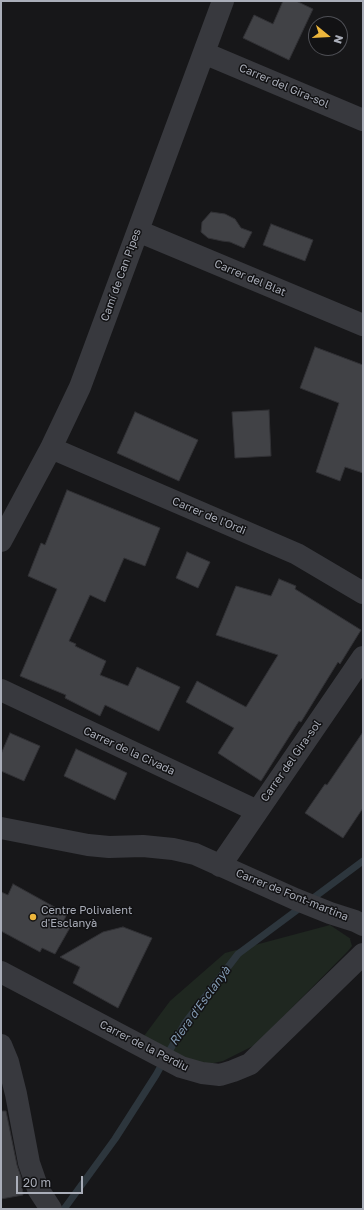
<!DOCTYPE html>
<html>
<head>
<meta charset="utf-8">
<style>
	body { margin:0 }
	#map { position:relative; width:364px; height:1210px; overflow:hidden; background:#171719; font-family:"Golos Text",sans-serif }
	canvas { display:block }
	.frame { position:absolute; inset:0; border:2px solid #aaaeb9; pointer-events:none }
	.north { position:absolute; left:308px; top:16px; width:40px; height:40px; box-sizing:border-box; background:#121214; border:1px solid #4f5056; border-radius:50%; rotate:108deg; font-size:11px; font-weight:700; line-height:16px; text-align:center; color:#aaaeb9 }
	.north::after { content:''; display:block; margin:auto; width:14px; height:18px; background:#edb63c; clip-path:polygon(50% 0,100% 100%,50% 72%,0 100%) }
	.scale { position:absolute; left:16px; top:1176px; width:67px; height:18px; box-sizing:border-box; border:2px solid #aaaeb9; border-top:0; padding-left:5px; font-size:12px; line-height:14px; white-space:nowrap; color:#aaaeb9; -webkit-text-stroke:3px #121214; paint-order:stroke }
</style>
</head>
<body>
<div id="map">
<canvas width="364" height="1210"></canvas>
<div class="frame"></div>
<div class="north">N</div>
<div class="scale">20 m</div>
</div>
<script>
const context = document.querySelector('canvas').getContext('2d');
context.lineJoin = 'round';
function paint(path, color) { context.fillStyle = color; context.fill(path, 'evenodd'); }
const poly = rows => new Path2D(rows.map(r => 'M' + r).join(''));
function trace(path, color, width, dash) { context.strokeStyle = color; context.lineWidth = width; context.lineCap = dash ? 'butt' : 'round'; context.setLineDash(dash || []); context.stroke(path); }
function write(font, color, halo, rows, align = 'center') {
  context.font = font + ' "Golos Text",sans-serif'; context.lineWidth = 3; context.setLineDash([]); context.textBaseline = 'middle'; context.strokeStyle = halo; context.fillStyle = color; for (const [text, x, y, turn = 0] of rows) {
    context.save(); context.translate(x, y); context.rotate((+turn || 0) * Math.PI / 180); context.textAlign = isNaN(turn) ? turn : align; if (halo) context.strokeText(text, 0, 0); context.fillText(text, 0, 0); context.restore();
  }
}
const green = poly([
	[330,925,351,939,350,939,352,946,348,951,255,1045,223,1061,205,1065,191,1061,144,1036,170,1001,225,953]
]);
const stream = poly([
	[64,1209,115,1139,156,1075,185,1023,238,954,363,861]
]);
const building = poly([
	[283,1,296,1,313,9,289,60,243,38,254,15,273,24,283,1],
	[211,212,225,214,235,219,241,228,252,232,244,248,230,242,222,241,208,238,201,232,202,222,211,212],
	[271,224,313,240,305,261,263,245,271,224],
	[315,347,363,365,363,473,345,467,340,481,316,472,339,403,300,388,315,347],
	[269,410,271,456,235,458,232,412,269,410],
	[135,412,198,440,179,481,117,453,135,412],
	[67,490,160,528,145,566,124,558,105,602,90,595,69,641,76,644,75,646,106,661,100,675,128,686,137,667,180,687,159,731,105,705,100,716,65,698,66,695,20,676,57,589,28,576,41,543,45,545,67,490],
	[187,552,210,562,198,588,176,578,187,552],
	[279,579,296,586,295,589,361,630,340,664,338,662,301,722,299,721,261,781,218,753,234,728,186,702,197,681,246,707,278,655,216,635,236,586,271,596,279,579],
	[363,732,363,808,343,838,305,813,325,784,327,785,363,732],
	[10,733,40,746,24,781,1,771,1,754,10,733],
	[76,749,127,773,115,800,64,776,76,749],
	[13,884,67,914,64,920,72,924,55,954,42,948,40,952,1,931,1,892,8,895,13,884],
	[123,927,152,938,118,1008,73,983,80,967,60,957,103,932,123,927],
	[1,1111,6,1111,17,1165,21,1177,23,1195,1,1199,1,1111]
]);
const minor = poly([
	[204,53,363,120],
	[138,231,363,325],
	[51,448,297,554,363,593],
	[1,541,51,448,80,387,223,1],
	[1,690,257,811],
	[1,828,88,845,109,847,143,846,173,849,195,854,295,899,330,913,355,921,363,925],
	[220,866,363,657],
	[1,972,181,1067,202,1073,220,1075,233,1071,250,1064,363,954],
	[1,1045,8,1062,16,1094,29,1163,38,1189,51,1209]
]);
const markers = [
	[33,917,4,"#edb63c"]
];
const streetNames = [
	["Carrer del Gira-sol",284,86,23],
	["Camí de Can Pipes",121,275,-70],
	["Carrer del Blat",250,278,23],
	["Carrer de l'Ordi",209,516,23],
	["Carrer de la Civada",129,751,25],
	["Carrer del Gira-sol",291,761,-55],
	["Carrer de Font-martina",292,895,22],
	["Carrer de la Perdiu",144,1046,27]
];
const poiNames = [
	["Centre Polivalent",41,911],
	["d'Esclanyà",41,924]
];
const waterNames = [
	["Riera d'Esclanyà",200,1006,-54]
];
paint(green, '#1f2720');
trace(stream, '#2d363d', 7);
paint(building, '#414246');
trace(building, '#313135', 1);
trace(minor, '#38393e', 22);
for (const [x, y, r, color] of markers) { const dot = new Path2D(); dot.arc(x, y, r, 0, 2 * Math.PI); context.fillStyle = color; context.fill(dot); trace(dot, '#121214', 1.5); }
write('11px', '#aaaeb9', '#121214', streetNames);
write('11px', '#aaaeb9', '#121214', poiNames, 'left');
write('italic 12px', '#829ab2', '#121214', waterNames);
</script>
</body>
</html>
